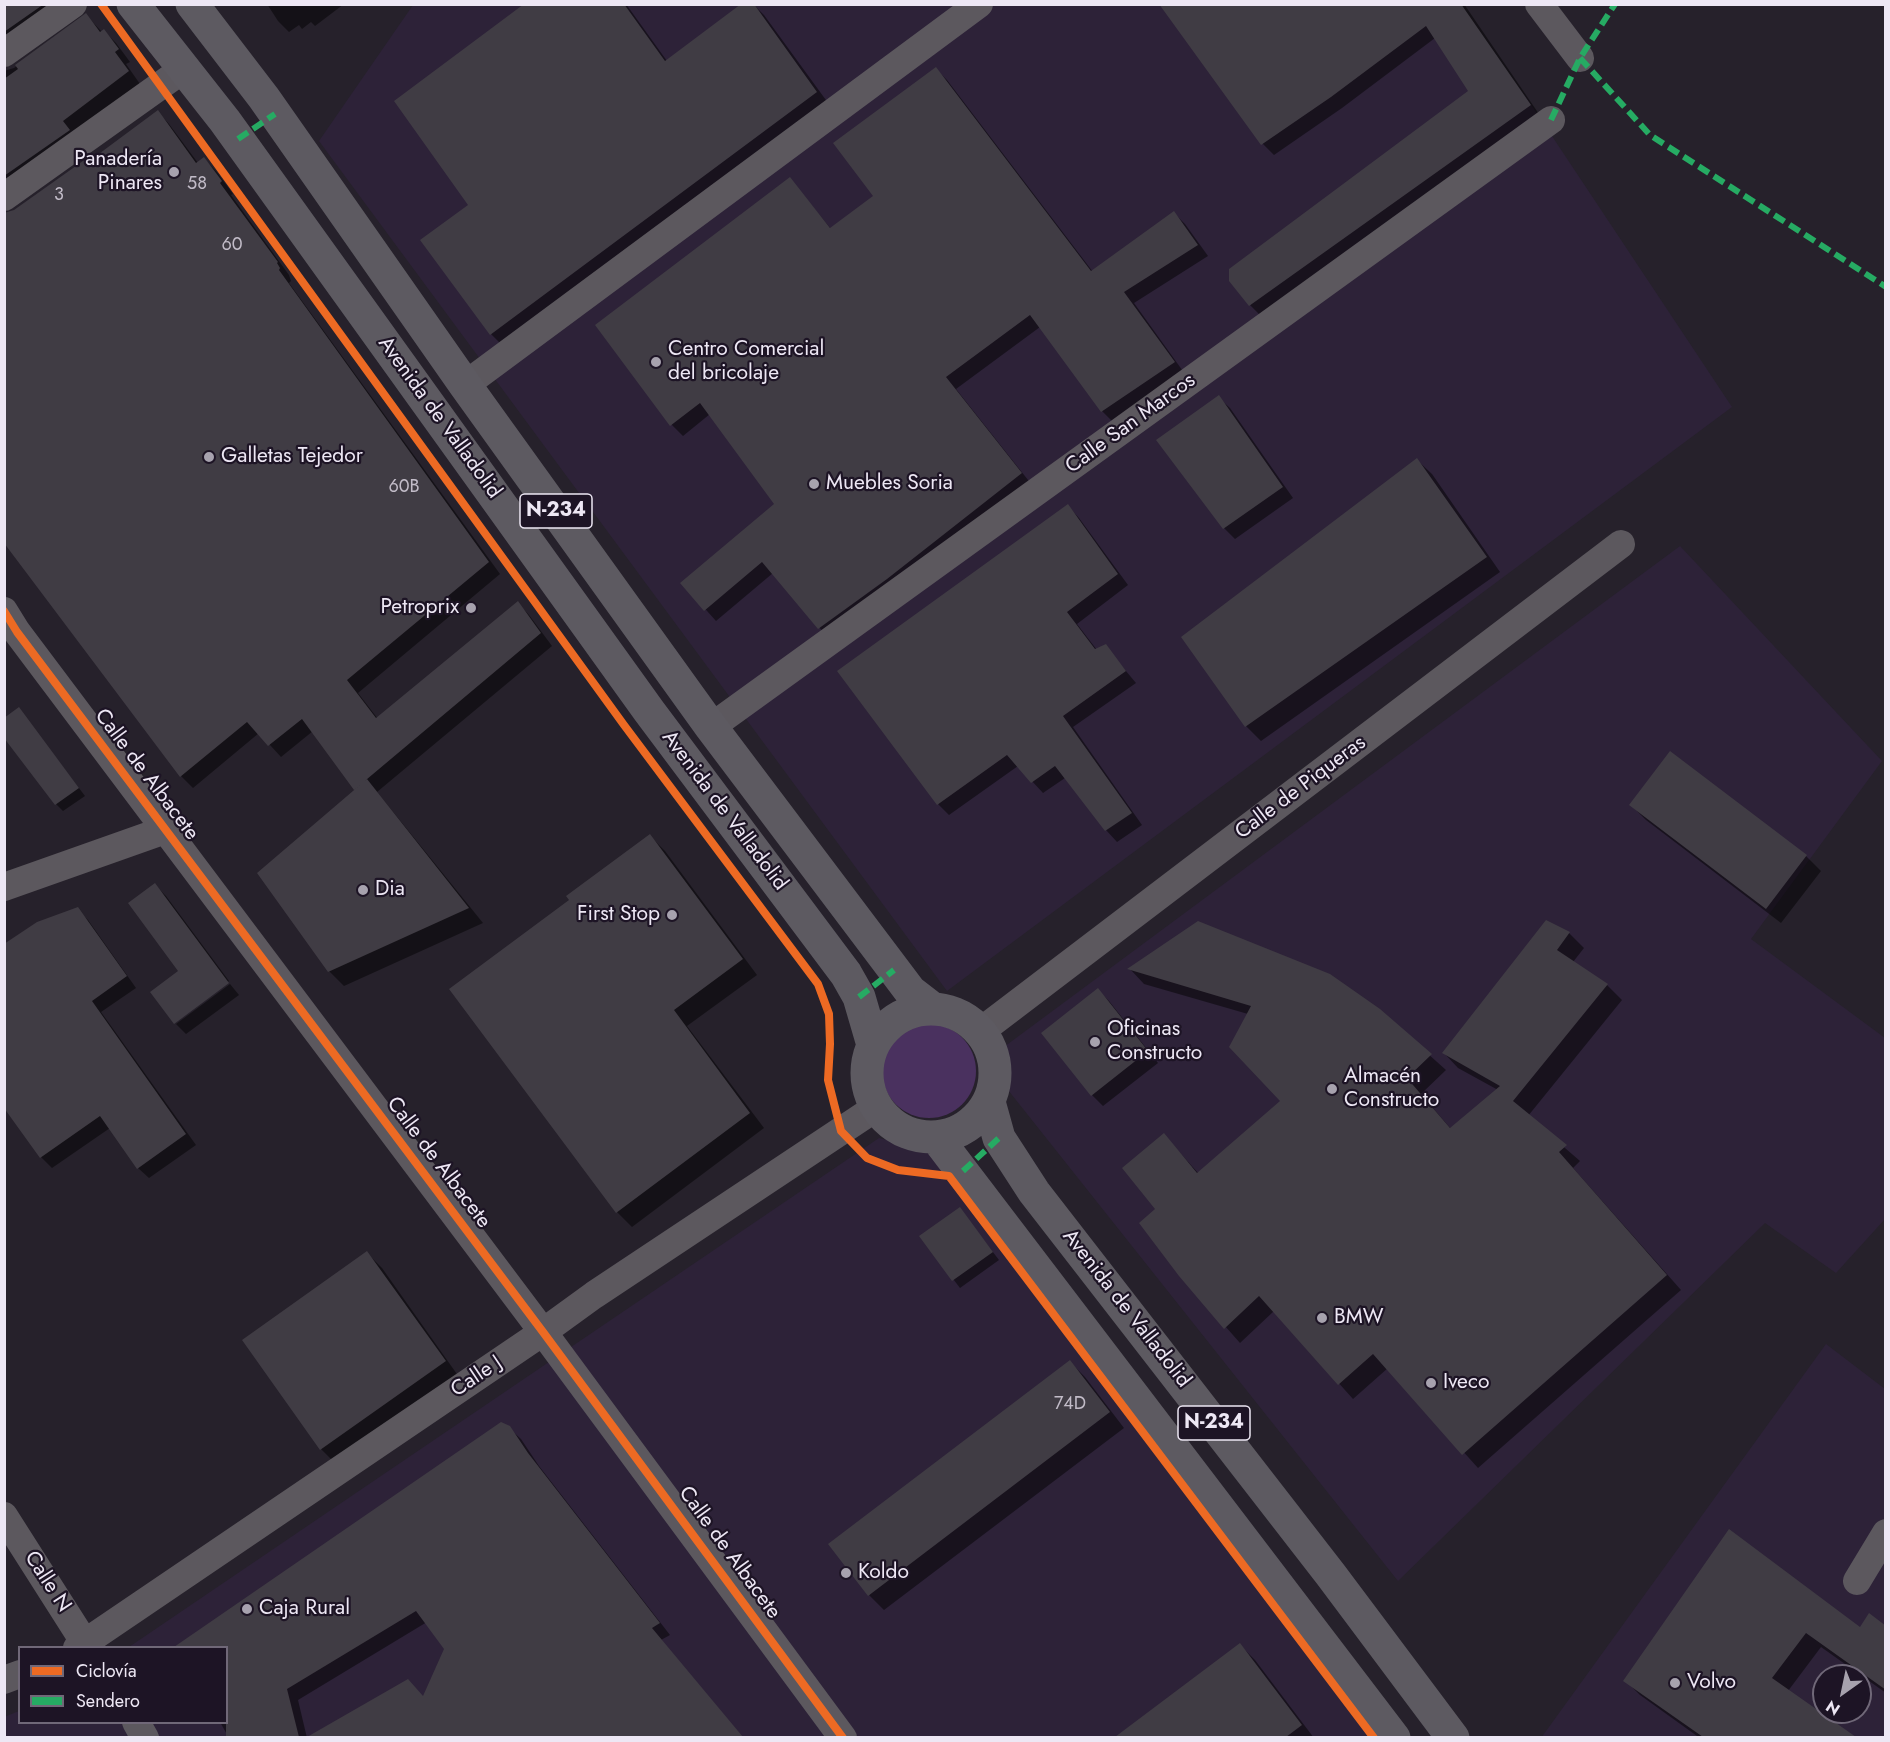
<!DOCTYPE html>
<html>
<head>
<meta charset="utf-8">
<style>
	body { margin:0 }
	#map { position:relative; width:1890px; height:1742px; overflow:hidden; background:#26212b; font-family:Jost,sans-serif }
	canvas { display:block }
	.frame { position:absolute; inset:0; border:6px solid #ede7f4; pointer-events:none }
	.legend { position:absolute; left:18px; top:1646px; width:210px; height:78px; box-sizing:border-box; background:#1d1425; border:2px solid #706878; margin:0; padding:8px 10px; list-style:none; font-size:18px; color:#ede7f4 }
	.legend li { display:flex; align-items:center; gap:12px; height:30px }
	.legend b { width:30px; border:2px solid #706878 }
	.north { position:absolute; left:1812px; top:1664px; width:60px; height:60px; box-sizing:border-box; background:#1d1425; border:2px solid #706878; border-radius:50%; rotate:213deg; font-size:16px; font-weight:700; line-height:24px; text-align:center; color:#ede7f4 }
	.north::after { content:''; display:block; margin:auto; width:21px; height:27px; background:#a7a2ae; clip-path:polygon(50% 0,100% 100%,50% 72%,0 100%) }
</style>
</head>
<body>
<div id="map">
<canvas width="1890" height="1742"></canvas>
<div class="frame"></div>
<ul class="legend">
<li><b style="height:8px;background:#ed6a23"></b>Ciclovía</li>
<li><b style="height:8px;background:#26ab63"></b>Sendero</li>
</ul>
<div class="north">N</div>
</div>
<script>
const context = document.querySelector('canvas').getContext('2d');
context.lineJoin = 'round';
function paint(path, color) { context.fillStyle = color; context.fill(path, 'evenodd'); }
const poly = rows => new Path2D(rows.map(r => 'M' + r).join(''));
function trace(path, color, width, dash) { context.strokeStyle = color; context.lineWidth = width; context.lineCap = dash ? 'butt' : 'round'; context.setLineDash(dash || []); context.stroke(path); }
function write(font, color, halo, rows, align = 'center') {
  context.font = font + ' Jost,sans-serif'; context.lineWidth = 4.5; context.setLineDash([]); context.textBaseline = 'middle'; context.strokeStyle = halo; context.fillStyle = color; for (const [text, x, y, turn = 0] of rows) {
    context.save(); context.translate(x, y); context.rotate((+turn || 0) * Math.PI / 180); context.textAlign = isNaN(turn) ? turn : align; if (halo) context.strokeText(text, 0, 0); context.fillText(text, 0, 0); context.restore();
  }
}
const built = poly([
	[413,5,1456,5,1526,97,1732,407,947,991,319,141],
	[1680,546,1882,761,1751,939,1885,1038,1885,1219,1836,1273,1765,1223,1398,1581,985,1061],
	[879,1138,925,1148,1376,1737,5,1738,4,1717,19,1711,20,1722,226,1722,226,1648,129,1647],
	[1826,1344,1885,1389,1885,1737,1541,1738],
	[1824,1676,1860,1676,1860,1712,1824,1712]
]);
const green = poly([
	'882 1071a47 47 0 1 1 94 0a47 47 0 1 1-94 0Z'
]);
const shadow = poly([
	[4,4,74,4,4,54],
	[267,4,344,4,315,26,311,22,302,29,299,25,289,32,278,21],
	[526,4,626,4,667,61,753,4,764,15,831,107,506,349,491,334,470,205],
	[1161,4,1464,4,1541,117,1261,316,1250,305,1470,92,1435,38,1342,108,1274,155,1263,144],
	[86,15,102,32,104,31,116,43,130,62,126,64,140,84,4,198,4,71,14,68],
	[936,69,947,80,1093,272,1174,213,1185,224,1208,256,1134,303,1185,374,1113,422,1102,411,1040,327,956,389,1032,485,830,640,773,573,716,621,682,583,776,504,710,414,683,436,672,425,597,325,790,179,831,229,875,196],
	[158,112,169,124,198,163,204,159,216,171,233,194,231,195,289,275,291,281,289,283,500,574,358,693,378,719,518,603,529,615,552,646,377,792,483,923,344,986,329,971,356,790,313,731,281,757,259,733,193,788,181,776,90,656,14,212,92,160],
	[1218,397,1230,408,1293,498,1235,539,1224,528],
	[1417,460,1432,474,1500,572,1261,741,1246,726,1183,637],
	[1068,506,1079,518,1128,585,1077,624,1097,650,1105,646,1136,683,1073,727,1142,825,1117,842,1106,830,1065,778,1043,793,1018,766,949,815,938,804],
	[19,709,85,796,63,811,56,804],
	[1631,805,1806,856,1821,871,1781,923,1646,820],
	[650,836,665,851,757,975,687,1026,764,1128,632,1227,617,1212,571,900],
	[155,885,166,896,229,981,174,1022,180,971],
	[77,909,88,920,136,988,101,1012,196,1145,149,1178,138,1168,110,1128,52,1168,41,1157,4,1105],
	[1546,922,1569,933,1584,948,1573,962,1607,985,1622,1000,1528,1116,1580,1161,1573,1168,1681,1290,1478,1468,1388,1368,1353,1399,1274,1311,1240,1343,1180,1275,1157,1210,1164,1135,1199,1174,1282,1101,1248,1014,1144,984,1130,969,1379,1010,1446,1070,1421,1094,1451,1129,1498,1090,1458,1068,1444,1053],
	[230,984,239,995,186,1034,176,1024],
	[1098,990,1109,1001,1158,1063,1103,1106,1092,1095],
	[960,1209,999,1260,960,1288,921,1237],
	[367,1253,382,1268,459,1377,336,1464,321,1449],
	[1070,1362,1085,1377,1124,1428,884,1610,869,1595],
	[501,1424,509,1428,521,1439,539,1466,670,1635,661,1640,743,1738,332,1738,327,1728,424,1697,446,1648,427,1622,298,1700,307,1738,229,1738,220,1722,226,1722,226,1648,177,1648],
	[1729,1532,1860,1629,1886,1628,1886,1693,1821,1647,1788,1691,1854,1738,1696,1738,1697,1736,1640,1695,1625,1680],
	[1240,1645,1255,1660,1314,1738,1117,1738]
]);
const building = poly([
	[4,4,44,4,4,32],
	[524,4,624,4,665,61,741,4,754,4,817,92,490,335,420,240,468,205,394,101],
	[1159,4,1461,4,1531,105,1249,306,1229,281,1229,269,1468,91,1426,26,1331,97,1261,145],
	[86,13,100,32,104,29,119,49,115,52,129,71,63,121,70,130,4,176,4,79,18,69,15,65],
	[936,67,1091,271,1174,211,1198,245,1124,292,1175,362,1101,412,1030,315,946,377,1022,473,887,579,818,629,762,562,704,611,680,583,774,504,700,403,670,426,595,325,790,177,830,228,873,196,833,143],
	[158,110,196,163,204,157,222,181,220,183,278,262,277,263,280,268,279,270,489,562,347,680,376,718,518,601,541,633,354,790,302,719,268,746,247,722,180,777,4,543,4,213,14,210,90,156,92,159],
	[1219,395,1283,487,1223,529,1156,440],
	[1417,458,1487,557,1245,727,1181,637],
	[1068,504,1118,574,1067,612,1095,649,1106,644,1126,671,1063,716,1132,813,1105,831,1055,766,1031,783,1007,755,937,805,837,671],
	[19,707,79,788,55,805,4,738,4,718],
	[1670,751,1807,855,1766,909,1629,805],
	[367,779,469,908,328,972,257,873],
	[650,834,743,959,674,1010,750,1113,616,1213,449,989,569,900,566,896],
	[155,883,229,983,174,1024,150,992,178,971,128,903],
	[78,907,127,976,92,1001,186,1134,137,1169,100,1116,40,1158,4,1108,4,944,37,922],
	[1546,920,1570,932,1557,950,1608,984,1513,1101,1567,1145,1559,1152,1667,1275,1462,1455,1373,1354,1338,1385,1259,1296,1224,1329,1179,1276,1139,1223,1155,1209,1122,1168,1164,1133,1197,1173,1280,1101,1229,1047,1251,1006,1127,969,1198,921,1330,974,1380,1009,1432,1054,1407,1078,1450,1128,1500,1086,1442,1053],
	[1098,988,1148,1051,1091,1096,1041,1033],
	[960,1207,993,1252,952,1281,919,1236],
	[367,1251,446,1361,320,1450,242,1340],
	[1070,1360,1110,1412,868,1596,828,1544],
	[501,1422,510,1426,528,1453,660,1623,652,1628,743,1737,307,1737,408,1679,423,1696,444,1649,416,1611,287,1689,299,1737,226,1737,226,1647,174,1647],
	[1729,1529,1860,1627,1869,1613,1886,1626,1886,1690,1806,1633,1772,1678,1856,1737,1703,1737,1623,1681],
	[1240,1643,1302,1725,1286,1737,1115,1737]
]);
const minor = poly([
	[1539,4,1580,58],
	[4,53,73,4],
	[4,197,185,68],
	[465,385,979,4],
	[4,611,17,632,543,1332,843,1738],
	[711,727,1551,120],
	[4,887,165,830],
	[981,1031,1621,544],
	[4,1516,88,1648],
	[1857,1581,1886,1533],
	[77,1648,543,1332,594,1295,877,1107],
	[4,1680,20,1674],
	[136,1722,145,1738]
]);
const major = poly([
	[133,4,225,121,649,711,846,974,859,997,873,1045],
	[192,4,264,98,465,385,711,727,910,991,932,1008],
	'867 1073a64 64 0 1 1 128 0a64 64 0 1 1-128 0Z',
	[989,1102,999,1138,1034,1192,1331,1575,1453,1738],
	[936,1137,1394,1738]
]);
const quiet = poly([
	[1580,58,1650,135,1886,287],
	[1551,120,1580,58,1615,4],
	[238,139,275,114],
	[859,997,894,970],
	[963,1171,999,1138]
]);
const cycleway = poly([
	[101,4,624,725,818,984,829,1014,830,1044,828,1080,841,1131,867,1158,898,1170,949,1176,1374,1738],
	[4,611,17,632,543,1332,843,1738]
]);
const markers = [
	[174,172,6,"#a7a2ae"],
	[656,362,6,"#a7a2ae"],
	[209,457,6,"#a7a2ae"],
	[814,484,6,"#a7a2ae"],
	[471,608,6,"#a7a2ae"],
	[363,890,6,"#a7a2ae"],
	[672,915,6,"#a7a2ae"],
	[1095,1042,6,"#a7a2ae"],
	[1332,1089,6,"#a7a2ae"],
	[1322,1318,6,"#a7a2ae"],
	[1431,1383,6,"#a7a2ae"],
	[846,1573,6,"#a7a2ae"],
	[247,1609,6,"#a7a2ae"],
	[1675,1683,6,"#a7a2ae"]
];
const numberNames = [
	["58",197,185],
	["3",59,196],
	["60",232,246],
	["60B",404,488],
	["74D",1070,1405]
];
const shields = [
	[556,511,72],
	[1214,1423,72]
];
const shieldNames = [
	["N-234",556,511],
	["N-234",1214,1423]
];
const poiNames = [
	["Panadería",162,160,"right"],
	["Pinares",162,184,"right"],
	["Centro Comercial",668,350],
	["del bricolaje",668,374],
	["Galletas Tejedor",221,457],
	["Muebles Soria",826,484],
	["Petroprix",459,608,"right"],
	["Dia",375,890],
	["First Stop",660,915,"right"],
	["Oficinas",1107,1030],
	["Constructo",1107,1054],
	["Almacén",1344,1077],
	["Constructo",1344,1101],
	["BMW",1334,1318],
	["Iveco",1443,1383],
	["Koldo",858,1573],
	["Caja Rural",259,1609],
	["Volvo",1687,1683]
];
const streetNames = [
	["Avenida de Valladolid",439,418,54],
	["Calle San Marcos",1131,424,-36],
	["Calle de Albacete",146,775,53],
	["Calle de Piqueras",1301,788,-37],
	["Avenida de Valladolid",724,811,53],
	["Calle de Albacete",438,1163,53],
	["Avenida de Valladolid",1126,1309,52],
	["Calle J",477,1377,-34],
	["Calle de Albacete",729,1553,54],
	["Calle N",47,1582,57]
];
paint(built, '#2d2238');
paint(green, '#4a315f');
paint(shadow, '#0007');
paint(building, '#403c44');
trace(minor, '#5c585e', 28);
trace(major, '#5d5a61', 33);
trace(quiet, '#26ab63', 6, [12, 6]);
trace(cycleway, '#ed6a23', 8);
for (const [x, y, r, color] of markers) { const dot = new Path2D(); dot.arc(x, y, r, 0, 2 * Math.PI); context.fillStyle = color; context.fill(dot); trace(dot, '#1d1425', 2); }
write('18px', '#c2bcc8', null, numberNames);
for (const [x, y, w] of shields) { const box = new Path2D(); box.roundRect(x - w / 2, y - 17, w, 34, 4.5); context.fillStyle = '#1d1425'; context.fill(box); trace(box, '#ede7f4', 1.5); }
write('bold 20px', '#ede7f4', null, shieldNames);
write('21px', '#ede7f4', '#1d1425', poiNames, 'left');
write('21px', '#ede7f4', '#1d1425', streetNames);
</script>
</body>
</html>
